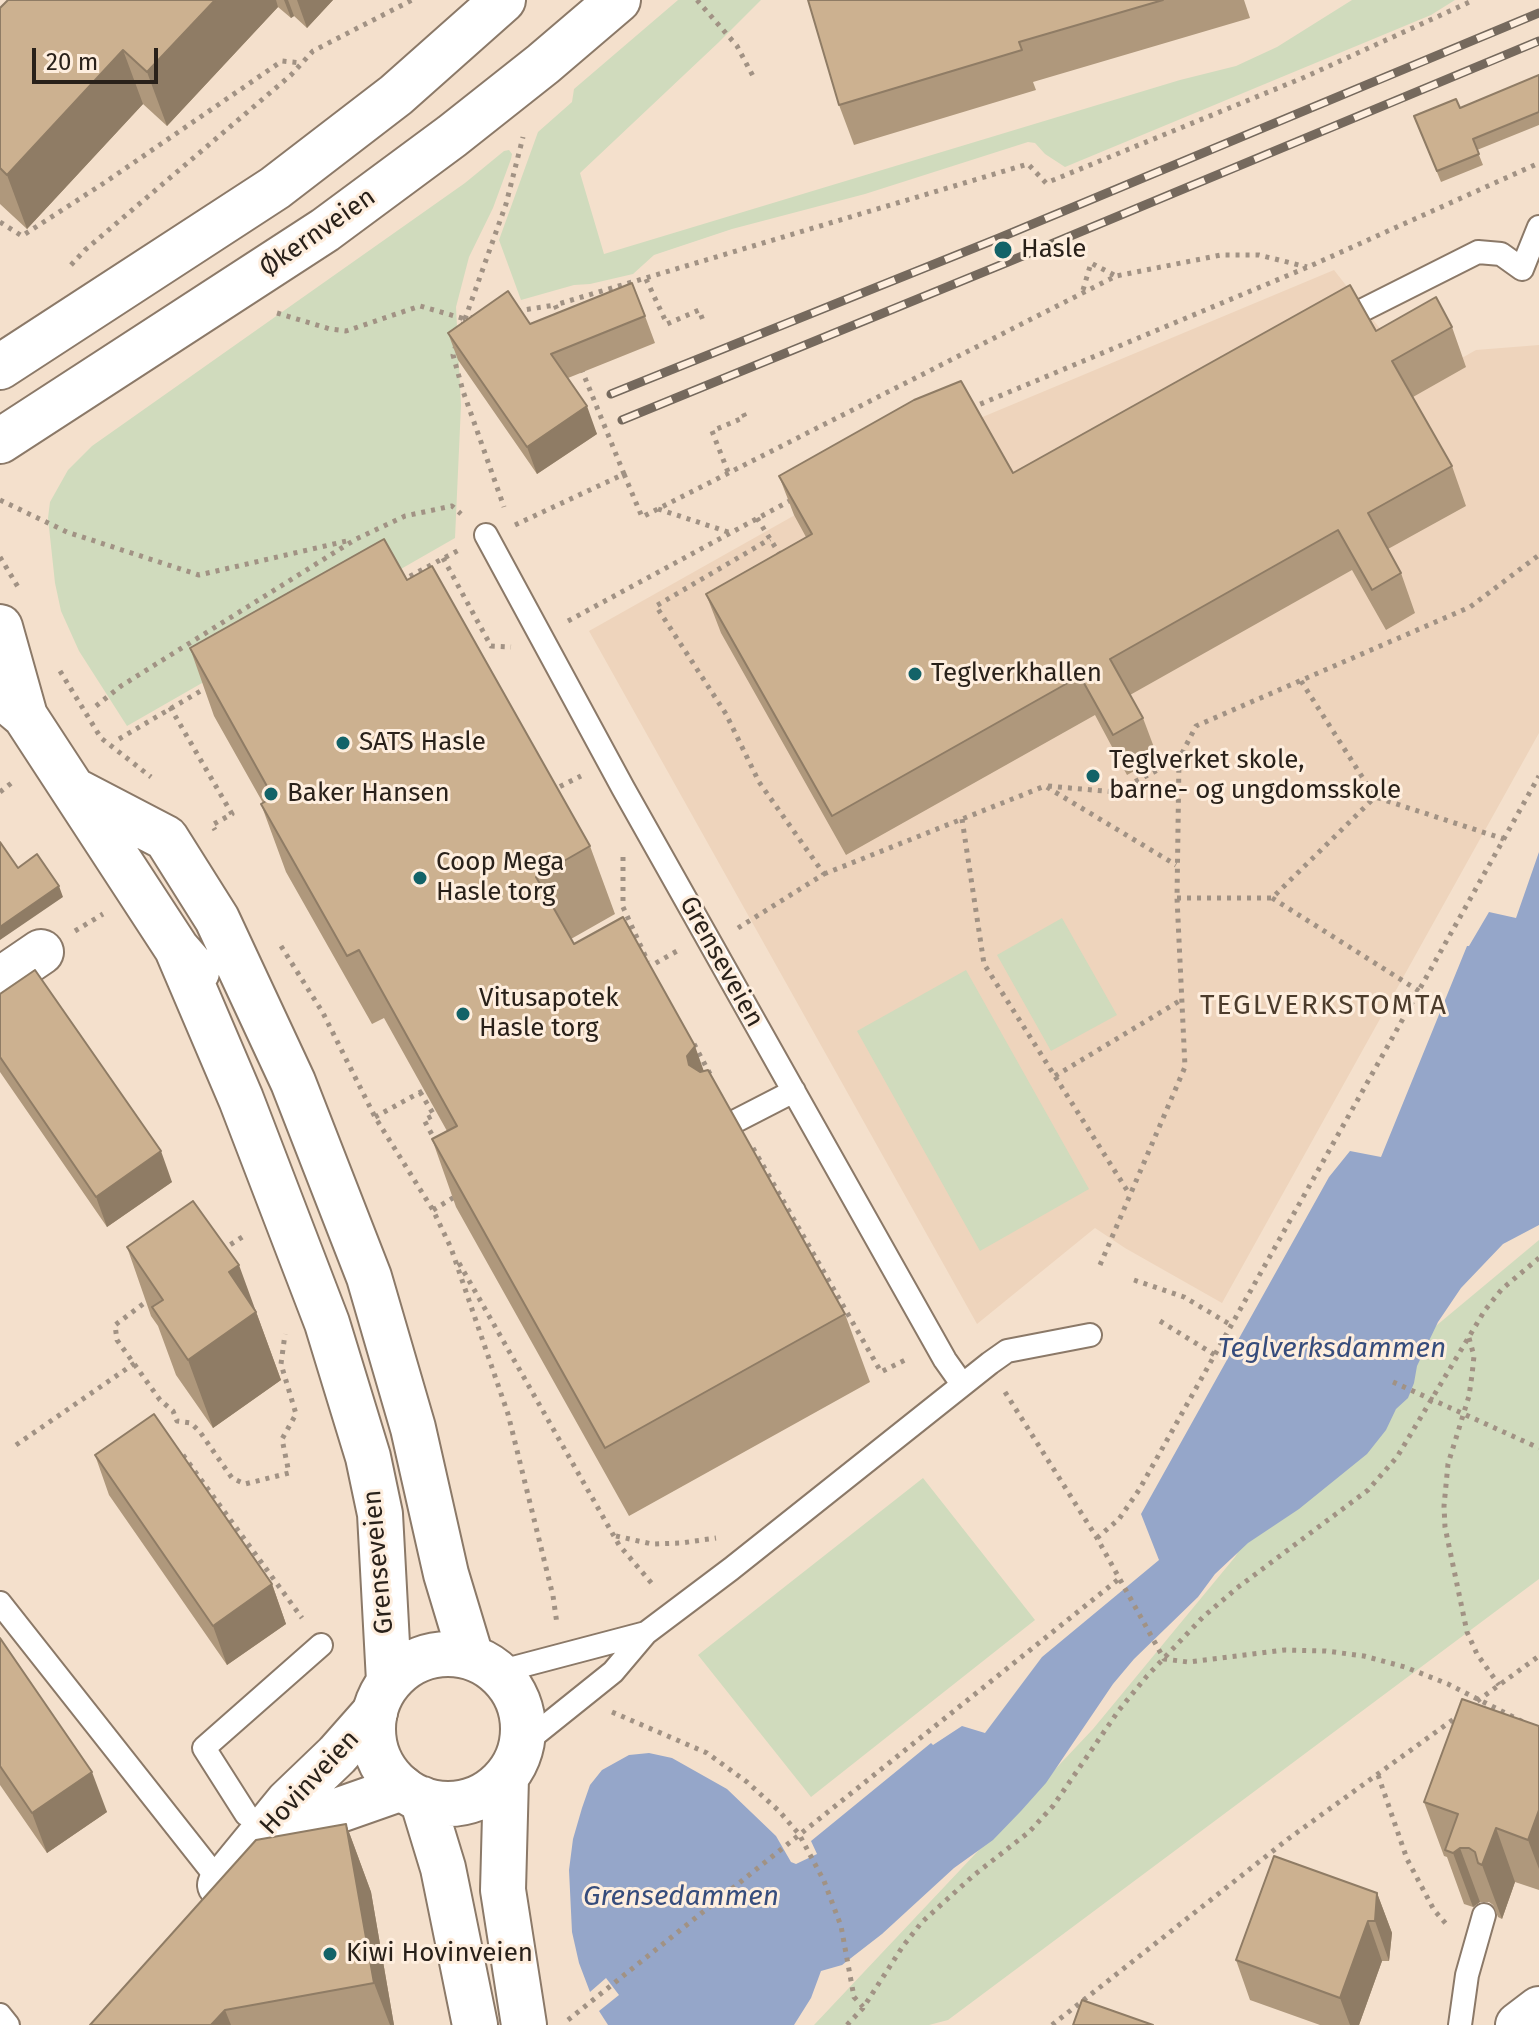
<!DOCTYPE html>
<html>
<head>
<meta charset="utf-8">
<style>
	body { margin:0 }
	#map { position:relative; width:1539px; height:2025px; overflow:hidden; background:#f4e0cc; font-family:"Fira Sans",sans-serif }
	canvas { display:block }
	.scale { position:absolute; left:32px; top:48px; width:126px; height:36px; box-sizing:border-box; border:4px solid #29211a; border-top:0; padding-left:10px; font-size:24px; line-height:28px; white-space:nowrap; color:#29211a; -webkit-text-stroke:6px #feeede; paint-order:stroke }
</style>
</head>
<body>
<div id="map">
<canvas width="1539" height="2025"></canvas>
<div class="scale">20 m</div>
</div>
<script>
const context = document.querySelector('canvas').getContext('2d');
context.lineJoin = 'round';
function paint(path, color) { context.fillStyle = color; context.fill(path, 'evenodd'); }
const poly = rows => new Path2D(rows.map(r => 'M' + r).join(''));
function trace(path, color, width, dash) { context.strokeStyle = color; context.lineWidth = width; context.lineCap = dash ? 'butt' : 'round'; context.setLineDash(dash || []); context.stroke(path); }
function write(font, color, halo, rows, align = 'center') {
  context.font = font + ' "Fira Sans",sans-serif'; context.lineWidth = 6; context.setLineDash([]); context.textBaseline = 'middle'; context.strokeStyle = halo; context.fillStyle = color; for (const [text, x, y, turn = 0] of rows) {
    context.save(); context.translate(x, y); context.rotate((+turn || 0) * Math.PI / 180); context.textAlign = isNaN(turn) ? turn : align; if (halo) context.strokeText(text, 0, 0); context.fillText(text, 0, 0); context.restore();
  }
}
const built = poly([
	[1334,270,1421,381,1476,350,1539,345,1539,733,1222,1303,1125,1248,1095,1228,977,1324,589,631,930,439]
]);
const green = poly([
	[678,0,761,0,719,42,580,173,604,254,1180,80,1236,66,1277,47,1352,0,1455,0,1431,15,1065,167,1045,154,1035,143,1028,142,865,194,732,229,654,255,633,274,590,284,574,285,521,300,499,240,538,132,572,102,574,89],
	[509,150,512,154,511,159,493,208,469,257,456,307,461,405,455,538,127,726,79,651,61,611,55,583,48,518,50,502,68,470,92,446,465,183,504,151],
	[1062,918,1117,1015,1051,1051,997,955],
	[966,970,1089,1189,980,1251,857,1031],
	[1539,1240,1539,1579,948,2020,929,2025,814,2025,1093,1729,1235,1557,1317,1425],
	[923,1478,1035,1620,811,1797,698,1655]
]);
const water = poly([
	[1539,852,1539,1225,1503,1244,1461,1288,1438,1322,1417,1366,1414,1383,1408,1398,1396,1409,1386,1430,1367,1454,1299,1509,1248,1543,1215,1574,1198,1597,1134,1659,1113,1684,1046,1783,1021,1811,993,1840,954,1868,882,1934,842,1965,821,1971,811,1998,794,2025,608,2025,599,2011,619,1995,606,1978,590,1992,579,1963,572,1932,569,1870,573,1839,582,1808,590,1785,602,1770,629,1755,649,1753,672,1758,727,1789,776,1836,791,1862,796,1864,817,1854,811,1841,931,1743,933,1745,962,1726,985,1733,1042,1657,1159,1560,1141,1514,1329,1177,1350,1151,1381,1157,1467,946,1469,946,1489,912,1516,918]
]);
const path = poly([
	[697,0,737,46,754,78],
	[0,222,22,236,104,183,282,61,301,63],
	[71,265,85,250,291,75,313,51,412,0],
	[646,279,667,324,699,310,704,323],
	[1083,290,1091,263,1116,276],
	[517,311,555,305],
	[277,313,330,329,346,331,420,306,465,319,463,325],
	[475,317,465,319,506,204,523,137],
	[561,318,555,305,1028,164,1046,183,1305,77,1474,0],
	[456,345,453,355,463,391,504,507],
	[971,408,1308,267,1539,163],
	[728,472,712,431,745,417,741,408],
	[624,474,642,517,1116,276,1221,255,1259,255,1307,267],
	[0,500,67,532,199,575,351,540],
	[658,509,731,533],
	[757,518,782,558],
	[515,525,624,474,581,368],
	[0,557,18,587],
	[443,558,491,646,511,647],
	[401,581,459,550],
	[568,621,795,498],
	[60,671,101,738,151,777],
	[1301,681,1375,797,1504,839],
	[96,706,121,686,356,539,405,516,452,506,461,514],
	[170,707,232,814,212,825,215,830],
	[119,739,209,686],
	[1048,786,1115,792,1179,759],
	[551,791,581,776],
	[0,792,14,781],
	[962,819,984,964,1130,1195],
	[623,857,623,907,648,962],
	[824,874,1045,786,1176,865],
	[1177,898,1272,898,1375,797],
	[1272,898,1419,991],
	[738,928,824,874,759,782,726,714,656,606,770,539],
	[75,931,103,914],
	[281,946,323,1013,375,1117,433,1210,451,1248,508,1414,553,1596,557,1624],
	[647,968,677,951],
	[694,1044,710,1074],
	[1055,1076,1181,1000],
	[420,1092,434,1115,424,1120,436,1142],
	[375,1117,428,1088],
	[753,1148,881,1372,907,1359],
	[433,1210,456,1196],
	[222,1250,247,1234],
	[459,1263,619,1545,654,1586],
	[1100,1265,1185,1067,1177,898,1179,759,1196,726,1470,607,1539,555],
	[1134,1280,1184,1297,1231,1325],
	[151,1298,115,1325,117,1340,160,1400,173,1411,177,1421,191,1423,200,1432,232,1478,245,1484,289,1473,282,1439,296,1414,281,1364,285,1334],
	[1160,1321,1215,1355],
	[1469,1338,1474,1356,1472,1375,1469,1396,1448,1464,1444,1506,1445,1527,1467,1632,1477,1654,1499,1685],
	[1393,1382,1539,1448],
	[1005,1392,1097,1538,1164,1659,1188,1662,1285,1650,1326,1651,1364,1656,1405,1667,1448,1684,1539,1730],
	[16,1445,135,1363],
	[183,1455,302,1618],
	[616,1536,652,1544,681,1543,716,1538],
	[1097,1538,1119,1519,1139,1490,1539,776],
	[1469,1707,1539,1656],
	[612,1712,707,1753,747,1782,779,1811,799,1834,824,1881,841,1926,854,1997,863,2007],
	[1378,1775,1407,1859,1434,1910,1447,1925],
	[568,2020,1120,1578],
	[847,2025,863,2008,903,1946,922,1922,974,1875,1029,1832,1053,1806,1119,1710,1147,1676,1203,1617,1237,1588,1368,1490,1397,1457,1485,1310,1502,1289,1539,1258],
	[1052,2025,1288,1839,1458,1716]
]);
const service = poly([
	[1339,322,1478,252,1501,254,1522,269,1539,227],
	[486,535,623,788,945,1360,962,1384],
	[726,1126,794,1091],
	[0,1603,221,1883],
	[498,1672,646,1633],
	[522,1745,613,1672,646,1633,731,1569,990,1363,1007,1351,1090,1335],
	[246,1814,204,1748,321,1645],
	[0,2015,8,2025],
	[1460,2025,1467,1975,1484,1915]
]);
const minor = poly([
	[0,980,41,952],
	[262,1845,308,1821,402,1788],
	[220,1885,288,1802,337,1755,375,1712],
	[1518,2025,1539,2009]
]);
const secondary = poly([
	[0,367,275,188,396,95,503,0],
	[0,441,325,230,452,136,543,64,618,0],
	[0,627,25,716],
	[0,695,25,716,177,949,197,972],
	[74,790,166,838,217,919,293,1082,369,1277,413,1428,446,1574,471,1657],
	[177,949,241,1099,327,1323,368,1457,380,1514,389,1681],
	'373 1729a75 75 0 1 1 150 0a75 75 0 1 1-150 0Z',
	[506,1778,503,1890,524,2025],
	[422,1799,443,1868,475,2025]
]);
const rail = poly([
	[611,394,999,238,1539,13],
	[622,420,1008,262,1539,41]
]);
const wall = poly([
	[8,0,333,0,307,28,294,16,291,18,278,7,167,126,143,104,27,229,0,204,0,8],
	[808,0,1244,0,1250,18,1033,82,1036,90,854,145,839,105],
	[1539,75,1539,125,1477,150,1483,165,1441,182,1418,126],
	[645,316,655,343,568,378,597,434,537,474,458,360,448,333,530,324],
	[1452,327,1466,367,1413,397,1452,466,1466,506,1388,549,1401,573,1415,613,1386,630,1352,570,1130,695,1143,718,1158,758,1127,775,1095,715,846,855,721,633,706,594,806,537,794,515,779,476,1013,473,1376,331],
	[407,580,590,846,615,914,571,939,574,944,704,1071,845,1314,870,1382,629,1516,456,1207,432,1139,447,1131,384,1018,372,1024,286,872,261,804,263,803,214,716,190,648],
	[0,994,172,1182,107,1227,0,1072],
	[127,1247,255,1309,281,1380,213,1428,176,1375,158,1326,151,1316],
	[95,1455,272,1584,286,1624,227,1665,109,1495],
	[0,1638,107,1812,47,1853,0,1785],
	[1539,1726,1539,1890,1515,1882,1502,1919,1498,1917,1493,1905,1489,1902,1480,1902,1473,1907,1464,1904,1447,1857,1444,1856,1424,1802],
	[346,1824,371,1892,394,2025,90,2025],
	[1377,1893,1392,1933,1389,1961,1382,1961,1359,2025,1320,2025,1250,2000,1236,1960]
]);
const shadedWall = poly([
	[215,0,276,0,278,7,167,126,147,72],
	[284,0,288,0,294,16,291,18],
	[297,0,333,0,307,28],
	[123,50,143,104,27,229,7,175],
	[587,406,597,434,537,474,527,447],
	[59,886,63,897,0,940,0,927],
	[695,1046,719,1114,689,1065,687,1056],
	[161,1151,172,1182,107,1227,96,1197],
	[239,1265,281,1380,213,1428,188,1360,229,1272],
	[272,1584,286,1624,227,1665,213,1626],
	[92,1772,107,1812,47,1853,32,1813],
	[1539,1810,1539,1869,1528,1840],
	[346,1824,371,1892,394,2025,390,2025,374,1983],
	[1496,1828,1515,1882,1502,1919,1482,1865],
	[1460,1848,1480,1902,1473,1907,1453,1853],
	[1377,1893,1392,1933,1389,1961,1375,1921],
	[1368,1921,1382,1961,1359,2025,1350,2025,1340,1998],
	[225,2010,231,2025,211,2025]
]);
const building = poly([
	[8,0,215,0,147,72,123,50,7,175,0,168,0,8,8,0],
	[808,0,1163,0,1019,42,1022,50,839,105,808,0],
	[1539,75,1539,112,1473,139,1479,154,1437,171,1414,116,1456,99,1460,108,1539,75],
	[632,283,645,316,551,354,587,406,527,447,448,333,508,291,530,324,632,283],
	[1350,285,1376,331,1436,297,1452,327,1392,361,1452,466,1368,513,1401,573,1372,590,1338,530,1110,659,1143,718,1113,735,1080,676,832,816,706,594,812,534,779,476,914,400,961,381,1013,473,1350,285],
	[384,539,407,580,432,566,590,846,536,877,574,944,623,917,695,1046,687,1056,689,1065,700,1072,708,1070,845,1314,605,1448,432,1139,457,1126,359,950,347,956,261,804,273,797,190,648,384,539],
	[0,842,18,868,37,854,59,886,0,927,0,842],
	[35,970,161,1151,96,1197,0,1057,0,994,35,970],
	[193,1201,239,1265,229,1272,256,1312,188,1360,152,1307,163,1300,127,1247,193,1201],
	[154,1414,272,1584,213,1626,95,1455,154,1414],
	[0,1638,92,1772,32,1813,0,1766,0,1638],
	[1462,1699,1539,1726,1539,1810,1528,1840,1496,1828,1482,1865,1478,1863,1475,1852,1469,1848,1460,1848,1453,1853,1445,1850,1458,1814,1424,1802,1462,1699],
	[346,1824,374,1983,225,2010,211,2025,90,2025,256,1840,346,1824],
	[1274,1856,1377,1893,1375,1921,1368,1921,1340,1998,1236,1960,1274,1856],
	[1082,2000,1153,2025,1073,2025,1082,2000]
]);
const markers = [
	[1003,250,10,"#136368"],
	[915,674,8,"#136368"],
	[343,743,8,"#136368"],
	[1093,776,8,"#136368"],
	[271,794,8,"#136368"],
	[420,878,8,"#136368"],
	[463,1014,8,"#136368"],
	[330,1954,8,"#136368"]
];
const streetNames = [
	["Økernveien",318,233,-35],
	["Grenseveien",721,962,61],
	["Grenseveien",379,1562,-95],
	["Hovinveien",310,1783,-47]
];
const poiNames = [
	["Hasle",1021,250],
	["Teglverkhallen",931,674],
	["SATS Hasle",359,743],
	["Teglverket skole,",1109,761],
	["barne- og ungdomsskole",1109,791],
	["Baker Hansen",287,794],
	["Coop Mega",436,863],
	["Hasle torg",436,893],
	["Vitusapotek",479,999],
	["Hasle torg",479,1029],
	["Kiwi Hovinveien",346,1954]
];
const neighbourhoodNames = [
	["TEGLVERKSTOMTA",1324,1006]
];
const waterNames = [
	["Teglverksdammen",1332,1349],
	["Grensedammen",681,1897]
];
paint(built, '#eed4bc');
paint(green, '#d0dbbd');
paint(water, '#95a6c9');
trace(service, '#8b7968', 26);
trace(minor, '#8b7968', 48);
trace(secondary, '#8b7968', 48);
trace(path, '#a19284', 5, [4, 6]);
trace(service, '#fff', 22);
trace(minor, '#fff', 44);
trace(secondary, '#fff', 44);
trace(rail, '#75695d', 9);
trace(rail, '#feeede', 6, [18]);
paint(wall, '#af987c');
paint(shadedWall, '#8f7c65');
paint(building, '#ccb190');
trace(building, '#8f7c65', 2);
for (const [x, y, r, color] of markers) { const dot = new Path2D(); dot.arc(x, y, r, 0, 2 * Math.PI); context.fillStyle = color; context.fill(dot); trace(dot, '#feeede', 3); }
write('26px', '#29211a', '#feeede', streetNames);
write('26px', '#29211a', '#feeede', poiNames, 'left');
context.letterSpacing = '2px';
write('28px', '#4c3c2c', '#feeede', neighbourhoodNames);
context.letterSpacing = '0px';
write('italic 28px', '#364c7c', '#feeede', waterNames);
</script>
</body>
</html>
